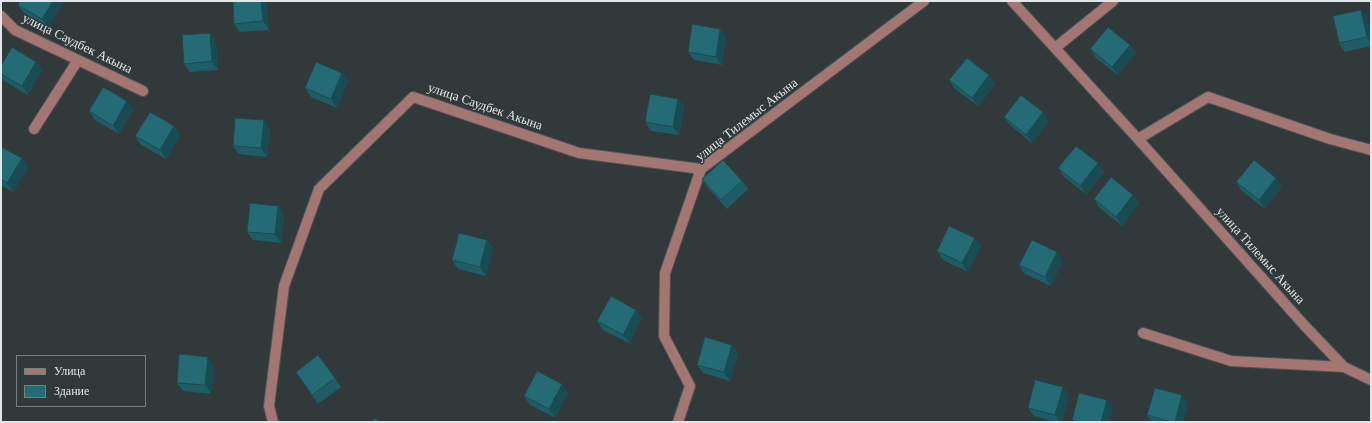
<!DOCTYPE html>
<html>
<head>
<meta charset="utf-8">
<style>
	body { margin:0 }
	#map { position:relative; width:1372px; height:423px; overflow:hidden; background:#31393b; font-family:"Times New Roman",serif }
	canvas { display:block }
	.frame { position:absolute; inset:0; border:2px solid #e1e7e8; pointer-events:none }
	.legend { position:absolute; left:16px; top:355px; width:130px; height:52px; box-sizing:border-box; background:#31393b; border:1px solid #777f80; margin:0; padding:5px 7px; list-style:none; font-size:12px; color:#e1e7e8 }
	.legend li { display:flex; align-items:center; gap:8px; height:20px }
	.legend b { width:20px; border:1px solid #777f80 }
</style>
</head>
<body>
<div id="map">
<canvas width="1372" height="423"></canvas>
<div class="frame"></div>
<ul class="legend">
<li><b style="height:5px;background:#a47672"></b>Улица</li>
<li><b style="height:11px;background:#256b76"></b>Здание</li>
</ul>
</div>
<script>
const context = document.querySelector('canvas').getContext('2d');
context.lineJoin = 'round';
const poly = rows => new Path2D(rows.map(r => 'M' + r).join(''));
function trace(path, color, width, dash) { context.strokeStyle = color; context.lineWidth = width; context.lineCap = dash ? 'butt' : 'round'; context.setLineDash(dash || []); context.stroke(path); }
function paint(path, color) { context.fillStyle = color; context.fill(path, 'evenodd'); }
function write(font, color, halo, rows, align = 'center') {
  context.font = font + ' "Times New Roman",serif'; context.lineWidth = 3; context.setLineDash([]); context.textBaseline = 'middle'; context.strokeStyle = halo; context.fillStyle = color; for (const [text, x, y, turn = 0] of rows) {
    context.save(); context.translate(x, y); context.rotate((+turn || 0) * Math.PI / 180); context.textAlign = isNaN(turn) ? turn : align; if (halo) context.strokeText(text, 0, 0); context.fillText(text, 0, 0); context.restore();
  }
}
const minor = poly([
	[1012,1,1138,139,1304,325,1344,367,1371,380],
	[1,16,15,30,143,91],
	[1055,48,1113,1],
	[34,129,78,60],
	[1138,139,1208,97,1330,139,1371,150],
	[1143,333,1231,361,1344,367],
	[273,422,269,406,284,286,319,189,413,97,579,153,701,169],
	[678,422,690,386,664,336,665,273,701,169,924,1]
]);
const wall = poly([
	[20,1,61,1,63,3,48,27,24,13,18,5],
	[233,1,266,1,269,30,240,32,234,24],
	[1361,10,1367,18,1371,36,1371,46,1345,52,1339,43],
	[720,29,726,37,722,65,694,60,688,52],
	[216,42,218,70,190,72,184,64],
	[1130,45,1136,53,1118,75,1096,58,1090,49],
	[1,66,42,70,28,95,4,81,1,77],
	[342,73,348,81,337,108,311,97,305,88],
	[989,75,995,84,978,106,955,89,949,80],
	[678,99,684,107,679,135,651,131,645,122],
	[133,110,119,134,95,120,89,111],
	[1004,117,1049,121,1032,143,1010,125],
	[174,126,180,135,166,159,141,145,135,136],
	[270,129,267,157,239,154,233,146],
	[1,147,22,158,28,167,13,192,1,185],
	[1058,168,1104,172,1086,194,1064,177],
	[702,179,742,181,748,189,727,209,708,188],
	[1236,182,1282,186,1265,209,1242,191],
	[1133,195,1139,203,1122,226,1100,208,1094,199],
	[278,206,284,214,281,243,253,240,247,232],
	[487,240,493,248,486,276,458,269,452,260],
	[981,246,968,272,943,260,937,251],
	[1063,260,1051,286,1025,274,1019,265],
	[642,318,629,343,603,330,597,321],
	[738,354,730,381,703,373,697,365],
	[318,355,341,387,318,404,296,372],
	[214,366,211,394,183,391,177,383],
	[562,384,568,393,555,418,530,405,524,396],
	[1182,395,1188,404,1183,422,1152,422,1147,415],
	[1069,396,1062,422,1056,422,1034,416,1028,408]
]);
const shadedWall = poly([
	[53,1,61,1,63,3,48,27,42,19],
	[261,1,266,1,266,2,269,30,263,21],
	[1361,10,1367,18,1371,36,1371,43,1367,37],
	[720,29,726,37,722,65,716,57],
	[210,33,216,42,218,70,212,61],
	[1130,45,1136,53,1118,75,1112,67],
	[36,62,42,70,28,95,22,86],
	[342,73,348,81,337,108,331,99],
	[989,75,995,84,978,106,972,98],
	[678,99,684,107,679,135,673,127],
	[127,101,133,110,119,134,113,126],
	[1043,112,1049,121,1032,143,1026,135],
	[264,120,270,129,267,157,261,148],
	[174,126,180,135,166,159,160,150],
	[22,158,28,167,13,192,7,183],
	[1098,163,1104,172,1086,194,1080,186],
	[1276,178,1282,186,1265,209,1259,200],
	[1133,195,1139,203,1122,226,1116,217],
	[278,206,284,214,281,243,275,234],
	[975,238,981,246,968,272,962,263],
	[487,240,493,248,486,276,480,267],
	[1057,252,1063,260,1051,286,1045,277],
	[636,310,642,318,629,343,623,335],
	[732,345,738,354,730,381,724,372],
	[208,357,214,366,211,394,205,385],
	[562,384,568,393,555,418,549,409],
	[1063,387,1069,396,1062,422,1060,422,1055,415],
	[1182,395,1188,404,1183,422,1175,422],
	[1107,400,1113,408,1109,422,1101,422]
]);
const building = poly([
	[20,1,53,1,42,19,18,5,20,1],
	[233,1,261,1,263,21,234,24,233,1],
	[1361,10,1367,37,1339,43,1333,16,1361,10],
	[692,24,720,29,716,57,688,52,692,24],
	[1108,27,1130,45,1112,67,1090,49,1108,27],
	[210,33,212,61,184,64,182,35,210,33],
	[12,47,36,62,22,86,1,74,1,66,12,47],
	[967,58,989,75,972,98,949,80,967,58],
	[316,62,342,73,331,99,305,88,316,62],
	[103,87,127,101,113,126,89,111,103,87],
	[650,94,678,99,673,127,645,122,650,94],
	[1021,95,1043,112,1026,135,1004,117,1021,95],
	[150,112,174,126,160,150,135,136,150,112],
	[235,118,264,120,261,148,233,146,235,118],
	[1076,146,1098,163,1080,186,1058,168,1076,146],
	[1,147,22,158,7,183,1,179,1,147],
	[723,160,742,181,721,200,702,179,723,160],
	[1254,160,1276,178,1259,200,1236,182,1254,160],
	[1111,177,1133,195,1116,217,1094,199,1111,177],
	[250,203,278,206,275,234,247,232,250,203],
	[949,226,975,238,962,263,937,251,949,226],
	[459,233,487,240,480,267,452,260,459,233],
	[1032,240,1057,252,1045,277,1019,265,1032,240],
	[611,296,636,310,623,335,597,321,611,296],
	[705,337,732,345,724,372,697,365,705,337],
	[179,354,208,357,205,385,177,383,179,354],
	[318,355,335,378,312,395,296,372,318,355],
	[537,371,562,384,549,409,524,396,537,371],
	[1035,380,1063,387,1055,415,1028,408,1035,380],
	[1155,388,1182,395,1175,422,1172,422,1147,415,1155,388],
	[1079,393,1107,400,1101,422,1079,422,1072,420,1079,393],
	[375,418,379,422,372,422,375,418]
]);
const streetNames = [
	["улица Саудбек Акына",77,44,26],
	["улица Саудбек Акына",485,107,19],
	["улица Тилемыс Акына",747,120,-38],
	["улица Тилемыс Акына",1260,256,48]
];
trace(minor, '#4d5557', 12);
trace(minor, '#a47672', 10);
paint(wall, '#205c65');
paint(shadedWall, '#1a4b53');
paint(building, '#256b76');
trace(building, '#1a4b53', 1);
write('13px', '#e1e7e8', '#31393b', streetNames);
</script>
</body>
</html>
